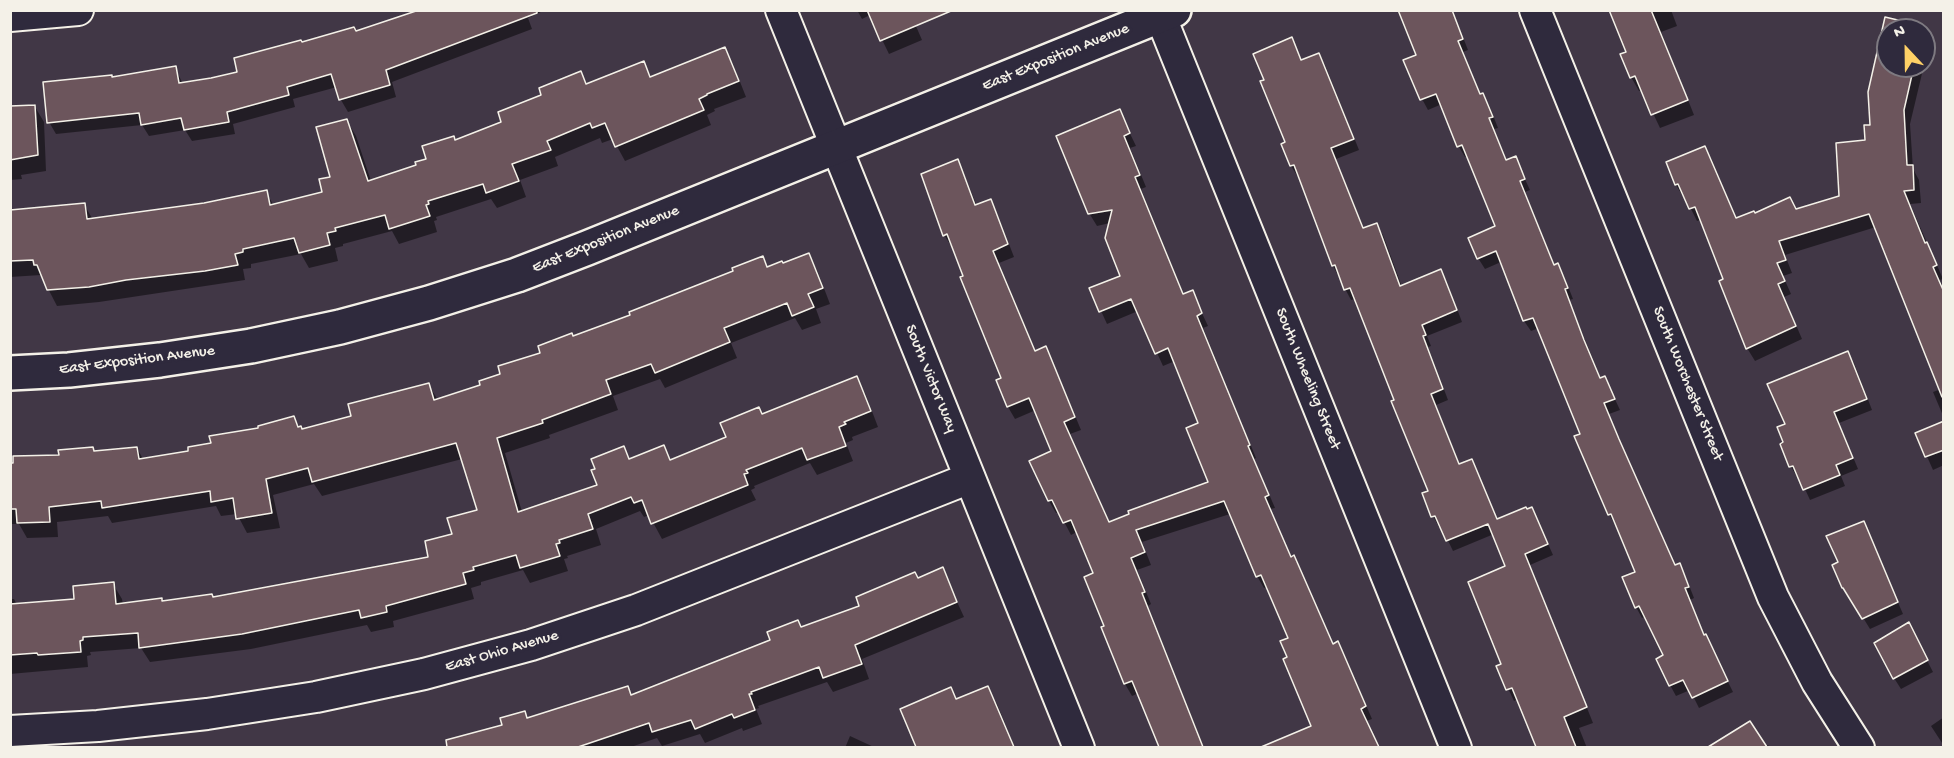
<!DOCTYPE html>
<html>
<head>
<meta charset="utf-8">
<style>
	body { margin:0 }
	#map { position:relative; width:1954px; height:758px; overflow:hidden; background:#413746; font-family:"Gochi Hand",sans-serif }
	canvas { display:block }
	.frame { position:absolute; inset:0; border:12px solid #f4f1e8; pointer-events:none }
	.north { position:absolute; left:1876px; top:18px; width:60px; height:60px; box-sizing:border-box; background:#2f2a3d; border:2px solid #7e7a81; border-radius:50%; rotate:338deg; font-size:16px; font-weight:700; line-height:24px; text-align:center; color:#f4f1e8 }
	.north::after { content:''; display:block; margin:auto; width:21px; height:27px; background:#ffd166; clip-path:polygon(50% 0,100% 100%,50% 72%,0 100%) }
</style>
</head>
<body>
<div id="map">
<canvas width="1954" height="758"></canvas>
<div class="frame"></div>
<div class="north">N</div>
</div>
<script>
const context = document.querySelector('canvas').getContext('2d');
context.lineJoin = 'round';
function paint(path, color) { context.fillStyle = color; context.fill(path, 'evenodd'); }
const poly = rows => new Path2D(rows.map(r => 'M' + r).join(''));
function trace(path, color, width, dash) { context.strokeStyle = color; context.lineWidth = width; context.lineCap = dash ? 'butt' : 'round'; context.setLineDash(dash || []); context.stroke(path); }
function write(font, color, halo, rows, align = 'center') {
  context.font = font + ' "Gochi Hand",sans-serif'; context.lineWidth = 6; context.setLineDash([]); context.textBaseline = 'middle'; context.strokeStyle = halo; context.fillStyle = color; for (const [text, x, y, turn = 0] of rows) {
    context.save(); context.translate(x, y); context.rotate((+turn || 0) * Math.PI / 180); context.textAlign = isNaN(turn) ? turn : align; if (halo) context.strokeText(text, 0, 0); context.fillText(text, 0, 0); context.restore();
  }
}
const shadow = poly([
	[417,10,545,10,528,18,532,29,392,82,396,97,348,112,341,100,337,87,293,99,295,107,233,124,235,134,192,141,185,130,149,136,142,125,56,134,49,122,113,78,175,68,183,84,239,73,302,44,355,32,418,12],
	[857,10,909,10,922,40,889,54,870,15,862,19],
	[1410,10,1455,10,1453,12,1468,50,1463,52,1480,95,1482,95,1489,105,1498,128,1494,129,1507,161,1515,158,1530,190,1525,192,1555,266,1557,265,1564,276,1573,299,1569,300,1590,352,1601,379,1605,378,1620,410,1609,414,1624,452,1675,566,1679,565,1685,575,1694,598,1690,600,1705,636,1733,692,1699,708,1690,690,1676,696,1670,685,1665,656,1646,616,1642,618,1636,607,1637,573,1617,524,1615,525,1609,514,1582,435,1539,328,1531,331,1524,321,1501,262,1485,269,1478,258,1497,226,1468,156,1465,157,1459,147,1442,104,1428,110,1422,99,1418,55],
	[1611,10,1671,10,1677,26,1661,32,1694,115,1660,128,1642,90,1639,91,1631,77,1628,53],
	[1886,19,1923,27,1930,40,1910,124,1913,169,1919,180,1921,203,1910,204,1943,279,1940,280,1944,290,1944,418,1933,392,1941,389,1876,227,1785,255,1792,273,1783,276,1791,294,1784,297,1802,339,1755,361,1747,348,1725,280,1701,220,1697,221,1685,197,1684,198,1676,185,1668,163,1705,147,1712,160,1737,220,1754,215,1797,211,1841,197,1871,127],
	[1888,30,1924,30,1924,66,1888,66],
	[1292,39,1302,61,1318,54,1325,65,1359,150,1336,159,1364,229,1376,225,1383,235,1402,287,1441,271,1447,282,1462,322,1427,336,1431,346,1428,347,1448,400,1436,405,1460,465,1472,461,1498,520,1537,519,1553,555,1530,565,1593,723,1579,728,1587,748,1531,748,1537,745,1518,699,1514,701,1498,667,1503,665,1507,567,1494,534,1453,551,1441,526,1439,527,1433,516,1430,492,1356,299,1351,300,1333,266,1300,176,1298,177,1291,166,1283,144,1287,143,1266,81],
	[724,49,733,64,746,97,714,109,715,111,707,115,711,125,625,161,613,139,602,143,600,138,555,157,558,166,520,180,526,197,497,208,491,199,436,217,437,220,434,221,437,232,399,244,392,231,343,244,343,246,335,248,338,261,309,268,301,254,251,264,251,268,243,269,245,280,99,302,57,306,41,275,10,277,10,211,84,204,93,220,204,205,266,192,274,206,324,194,332,178,347,121,356,136,371,181,418,166,455,141,503,123,580,73,588,85,643,63,652,78],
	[35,107,44,122,46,171,21,175,22,179,10,180,10,108],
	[1119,111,1136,146,1130,148,1146,187,1141,189,1184,295,1192,292,1208,326,1203,328,1256,458,1254,459,1275,508,1270,509,1292,558,1300,570,1334,645,1338,643,1345,656,1372,719,1366,721,1379,748,1331,748,1330,745,1324,747,1317,735,1288,658,1290,639,1268,587,1264,588,1257,576,1230,514,1142,542,1151,565,1137,570,1151,604,1148,606,1204,748,1160,748,1139,693,1132,696,1125,684,1106,626,1095,574,1077,532,1071,535,1059,512,1056,513,1049,501,1053,451,1036,410,1015,419,1008,407,998,381,1003,379,965,276,953,247,952,247,944,235,957,161,964,174,977,206,990,200,997,213,1014,257,999,263,1036,352,1045,348,1052,360,1081,430,1070,434,1110,523,1210,483,1200,424,1175,361,1163,366,1138,311,1107,324,1091,289,1122,277,1110,223,1097,226,1089,213],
	[808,255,817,270,830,304,816,309,821,323,802,330,795,318,731,343,737,358,665,388,660,379,613,396,618,410,549,435,550,438,505,453,522,512,599,486,623,447,630,460,663,447,671,461,728,438,762,415,856,378,865,393,878,427,852,437,853,440,846,443,853,461,817,475,810,463,754,486,755,488,751,490,756,500,662,539,649,515,644,517,640,511,596,529,601,545,567,556,568,558,564,559,568,571,530,583,523,570,481,582,481,585,471,588,474,599,393,621,394,627,371,632,367,625,251,649,150,662,141,648,90,652,91,655,87,656,88,667,10,674,10,599,14,599,17,605,76,600,113,584,122,599,123,605,213,599,430,559,479,511,462,459,322,496,314,484,273,495,280,528,247,533,237,514,221,516,216,506,112,523,108,516,57,522,58,537,27,538,19,524,10,524,10,465,93,448,95,452,137,448,143,459,190,452,294,418,302,431,353,417,428,384,438,400,482,386,573,338,632,315,735,272,762,258,768,268,783,265],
	[1848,353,1854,363,1872,410,1839,423,1858,469,1841,476,1845,486,1810,500,1799,476,1797,477,1791,467,1785,443,1787,425],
	[1944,423,1944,465,1933,470,1917,434],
	[1863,522,1903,614,1870,629,1851,598,1839,563],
	[942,569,964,617,862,659,869,679,833,692,827,682,758,706,759,708,756,709,762,724,743,731,742,728,705,743,700,734,662,746,657,738,628,748,476,748,473,734,504,726,524,713,528,720,627,688,632,696,801,629,861,607],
	[1914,635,1933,672,1901,689,1894,678],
	[987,688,997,704,1015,748,918,748,902,709,950,689,957,701],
	[1944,717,1944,746,1931,726],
	[1749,723,1765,747,1768,745,1770,748,1710,748],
	[850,736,876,748,845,748]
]);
const building = poly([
	[419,10,537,10,537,13,386,70,390,85,339,100,331,74,287,87,289,95,227,112,229,122,184,130,181,118,141,125,139,113,47,123,43,82,112,75,112,77,176,66,179,83,211,78,237,72,234,58,301,40,302,42,354,27,356,31,419,10],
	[867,10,951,10,951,11,880,41,867,10],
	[1398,10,1452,10,1463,39,1458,41,1480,94,1483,93,1493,117,1489,118,1506,160,1516,156,1525,179,1520,181,1554,265,1558,263,1568,288,1565,289,1584,340,1600,378,1605,376,1615,399,1604,403,1619,439,1675,565,1680,563,1689,587,1685,588,1704,635,1706,634,1728,681,1692,698,1683,680,1669,686,1656,659,1663,655,1639,606,1635,608,1622,577,1635,572,1611,514,1608,515,1574,436,1580,434,1533,318,1523,321,1496,251,1477,259,1468,238,1495,226,1462,145,1457,147,1436,94,1420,100,1403,60,1416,55,1398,10],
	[1609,10,1651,10,1688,100,1651,115,1635,76,1630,78,1620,54,1626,52,1609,10],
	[1885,17,1923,26,1922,30,1888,30,1888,66,1914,66,1904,110,1907,165,1913,165,1914,190,1904,191,1925,243,1927,242,1937,265,1933,267,1944,292,1944,397,1942,397,1869,214,1779,241,1786,260,1777,263,1785,281,1778,284,1796,326,1746,349,1719,281,1723,279,1695,207,1689,209,1678,184,1675,185,1666,162,1705,146,1736,218,1754,211,1755,213,1790,197,1796,209,1839,196,1836,143,1865,140,1864,125,1870,125,1868,92,1885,17],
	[1292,37,1301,60,1319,53,1354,139,1331,148,1363,228,1377,223,1400,286,1441,269,1457,310,1422,325,1426,335,1423,336,1443,389,1431,394,1459,464,1472,459,1497,519,1526,507,1527,509,1532,507,1548,544,1525,554,1587,707,1564,717,1576,747,1536,747,1512,688,1506,690,1496,666,1501,664,1468,582,1505,566,1488,524,1446,541,1435,516,1431,517,1422,493,1428,491,1391,401,1394,400,1350,288,1344,290,1335,265,1332,266,1294,165,1290,166,1281,144,1285,142,1260,81,1264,80,1253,54,1292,37],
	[725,47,739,81,707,94,707,95,699,99,704,110,615,147,605,123,592,128,590,123,547,141,551,150,512,164,519,181,486,193,483,184,428,201,429,204,426,205,430,216,389,229,385,215,335,228,336,231,327,233,330,245,299,253,294,238,243,249,243,252,235,254,238,265,205,271,126,280,89,287,47,290,37,265,34,265,33,260,10,261,10,210,85,203,87,219,204,203,267,190,270,205,322,192,319,179,330,177,316,127,347,119,368,181,416,165,415,162,426,159,422,146,454,136,455,140,501,122,498,112,541,95,539,88,581,71,586,84,644,61,650,77,725,47],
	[35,105,38,155,10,160,10,106,35,105],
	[1120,109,1130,133,1124,136,1140,175,1135,177,1183,294,1193,290,1202,313,1197,316,1250,445,1248,446,1269,495,1265,497,1291,557,1294,555,1333,644,1338,641,1366,706,1361,709,1379,747,1261,747,1311,726,1283,659,1287,657,1280,641,1288,638,1261,575,1256,577,1224,501,1136,530,1145,552,1131,558,1145,592,1142,593,1203,747,1159,747,1132,681,1124,684,1101,627,1104,626,1084,577,1093,573,1071,520,1063,523,1052,500,1048,501,1029,461,1051,451,1029,398,1007,407,996,380,1001,378,960,277,963,276,947,234,943,236,921,174,958,159,975,205,991,199,1008,244,993,251,1035,351,1046,346,1075,417,1064,422,1109,522,1129,514,1128,511,1208,482,1186,428,1198,423,1168,348,1155,354,1131,299,1099,312,1089,288,1120,276,1105,238,1112,210,1088,214,1056,136,1120,109],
	[809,253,823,288,808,294,814,307,792,316,787,303,724,328,730,342,655,373,651,364,606,380,611,394,542,420,543,423,497,438,518,512,597,485,591,470,595,469,591,459,624,446,629,459,664,445,670,460,726,437,720,423,759,407,762,414,857,376,871,411,844,422,846,424,839,427,846,446,807,460,802,448,746,470,748,473,744,474,748,485,651,524,642,500,634,503,631,497,588,514,593,529,559,540,560,543,556,544,560,556,520,568,516,555,473,567,474,570,463,573,466,584,386,606,387,612,361,618,359,610,242,634,139,648,138,633,83,637,83,640,80,641,81,652,38,655,37,653,10,655,10,604,74,599,73,586,114,582,116,604,162,598,162,601,212,594,213,597,428,557,425,541,452,534,447,518,477,510,456,443,312,482,308,468,266,479,272,513,236,519,233,498,211,502,210,491,102,508,101,501,49,507,50,522,17,523,16,509,10,509,10,463,13,463,13,456,59,455,58,450,93,447,94,451,137,447,139,459,188,451,188,447,211,443,209,436,258,428,258,426,294,416,298,427,301,426,302,429,351,416,348,404,429,383,434,400,480,385,479,381,500,374,498,366,540,353,538,346,572,333,573,336,630,315,629,312,733,271,732,268,763,256,767,267,782,261,783,263,809,253],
	[1848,351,1867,399,1834,412,1853,458,1836,465,1840,475,1803,490,1793,466,1789,467,1780,444,1783,442,1777,427,1785,424,1767,384,1848,351],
	[1944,421,1944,450,1925,457,1915,433,1944,421],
	[1864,521,1898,602,1862,619,1843,588,1842,588,1832,565,1838,562,1826,536,1864,521],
	[943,567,957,602,855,645,862,664,823,678,819,667,751,692,752,694,749,694,755,710,734,718,732,714,695,729,691,720,652,732,649,723,578,747,447,747,446,740,502,725,500,718,525,711,527,718,628,686,631,695,770,640,767,632,798,620,801,627,859,606,856,597,915,572,918,578,943,567],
	[1909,622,1928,660,1893,679,1874,643,1909,622],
	[988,686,1014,747,916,747,900,709,951,687,956,699,988,686],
	[1750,721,1767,747,1708,747,1750,721]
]);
const minor = poly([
	[781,10,1079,748],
	[1158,10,1456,748],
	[1535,10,1773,597,1817,682,1859,748],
	[10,16,78,10],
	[10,731,98,726,207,714,316,697,424,674,531,645,636,610,970,478]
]);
const tertiary = poly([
	[10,373,69,370,160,360,251,346,340,327,429,303,517,275,587,248,1174,10]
]);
const streetNames = [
	["East Exposition Avenue",1056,58,-22],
	["East Exposition Avenue",606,240,-22],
	["East Exposition Avenue",137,361,-7],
	["South Victor Way",930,379,68],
	["South Wheeling Street",1307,379,68],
	["South Worchester Street",1687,384,68],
	["East Ohio Avenue",502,652,-16]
];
paint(shadow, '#0007');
paint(building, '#6c555c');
trace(building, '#f4f1e8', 1.5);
trace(minor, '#f4f1e8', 34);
trace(tertiary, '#f4f1e8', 38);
trace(minor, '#2f2a3d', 30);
trace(tertiary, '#2f2a3d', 33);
write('16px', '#f4f1e8', '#2f2a3d', streetNames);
</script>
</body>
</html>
